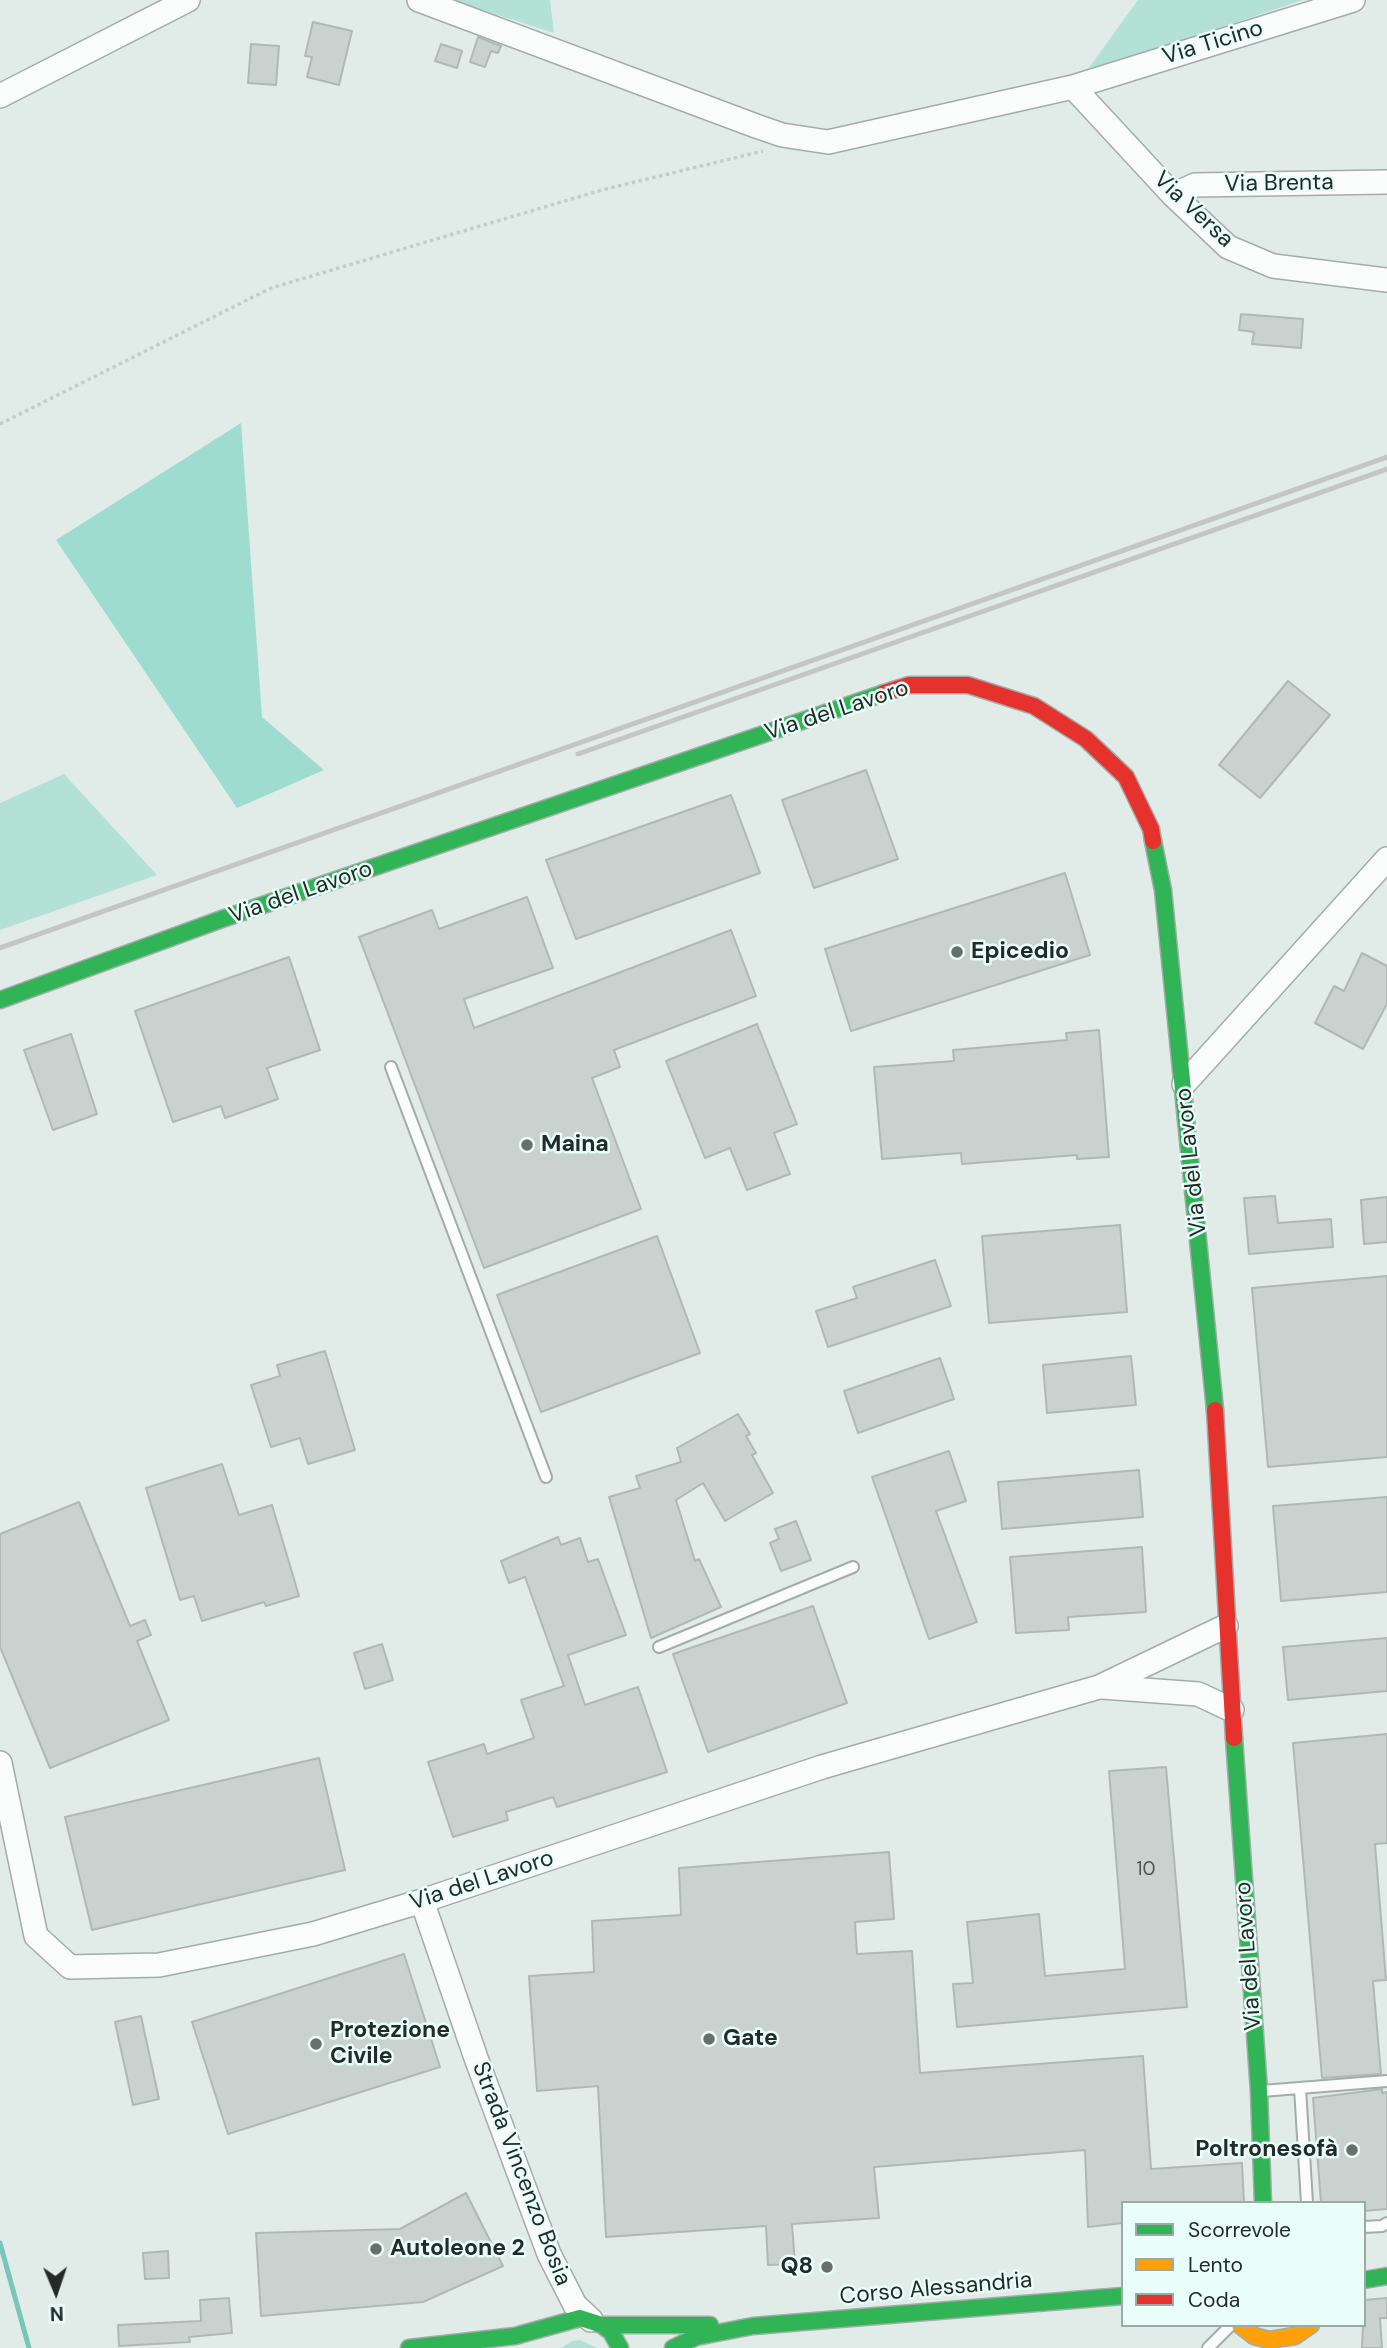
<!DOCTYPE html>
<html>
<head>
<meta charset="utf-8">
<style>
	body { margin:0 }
	#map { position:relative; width:1387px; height:2348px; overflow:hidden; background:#e1ece9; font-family:"DM Sans",sans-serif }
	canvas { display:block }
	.legend { position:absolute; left:1121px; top:2201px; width:245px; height:126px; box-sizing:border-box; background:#e9fef9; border:2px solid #9aaaa6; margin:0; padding:9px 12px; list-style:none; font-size:21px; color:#232b29 }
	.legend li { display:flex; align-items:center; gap:14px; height:35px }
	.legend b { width:35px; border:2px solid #9aaaa6 }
	.north { position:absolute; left:21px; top:2257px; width:70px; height:70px; -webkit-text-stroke:5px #e9fef9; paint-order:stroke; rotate:178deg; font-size:19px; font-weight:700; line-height:28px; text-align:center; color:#232b29 }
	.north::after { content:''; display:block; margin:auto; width:24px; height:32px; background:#232b29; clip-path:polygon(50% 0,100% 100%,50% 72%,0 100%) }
</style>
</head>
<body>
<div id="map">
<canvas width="1387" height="2348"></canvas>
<ul class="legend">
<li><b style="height:9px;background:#30b455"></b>Scorrevole</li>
<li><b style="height:9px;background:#ff9f0a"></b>Lento</li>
<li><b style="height:9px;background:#e5322d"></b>Coda</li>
</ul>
<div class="north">N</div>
</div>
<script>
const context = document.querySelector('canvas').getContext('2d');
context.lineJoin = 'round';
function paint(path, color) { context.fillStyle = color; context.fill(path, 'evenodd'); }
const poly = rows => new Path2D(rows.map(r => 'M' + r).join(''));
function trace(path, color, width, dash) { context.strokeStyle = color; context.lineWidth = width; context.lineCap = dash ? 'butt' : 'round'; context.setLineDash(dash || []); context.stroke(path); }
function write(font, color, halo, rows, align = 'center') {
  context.font = font + ' "DM Sans",sans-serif'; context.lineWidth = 5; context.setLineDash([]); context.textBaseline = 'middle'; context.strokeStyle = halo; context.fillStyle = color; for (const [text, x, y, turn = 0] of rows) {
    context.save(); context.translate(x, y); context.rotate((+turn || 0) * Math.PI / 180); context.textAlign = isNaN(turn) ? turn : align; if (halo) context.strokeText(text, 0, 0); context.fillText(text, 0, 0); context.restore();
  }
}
const green = poly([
	[451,0,550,0,554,33],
	[1138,0,1303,0,1085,73],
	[64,774,157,875,0,930,0,803],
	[580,2340,598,2348,561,2348,572,2341]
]);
const forest = poly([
	[241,423,262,717,324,770,237,808,56,540]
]);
const stream = poly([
	[0,2243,29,2348]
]);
const building = poly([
	[313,22,352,31,339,85,307,77,312,57,305,56,313,22],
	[478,37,501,46,498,53,491,51,485,67,470,62,478,37],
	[251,44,279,46,276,85,248,83,251,44],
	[441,44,462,51,457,68,435,61,441,44],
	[1241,314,1303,319,1301,348,1252,344,1254,332,1239,330,1241,314],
	[1288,681,1330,715,1260,798,1219,765,1288,681],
	[866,770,898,859,814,888,782,800,866,770],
	[731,795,760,873,576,939,546,860,731,795],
	[1065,873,1090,955,851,1031,825,949,1065,873],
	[527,897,553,968,464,999,474,1028,731,930,756,996,614,1050,620,1067,592,1078,641,1209,484,1268,359,937,432,910,439,929,527,897],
	[1362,953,1387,966,1387,1004,1363,1049,1315,1023,1334,986,1344,991,1362,953],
	[289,957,320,1050,267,1068,278,1099,225,1118,221,1106,173,1122,135,1011,289,957],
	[757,1024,797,1124,774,1133,790,1174,747,1190,730,1148,705,1158,666,1061,757,1024],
	[1099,1030,1109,1157,1077,1159,1077,1155,962,1164,961,1153,882,1159,874,1067,954,1061,953,1050,1067,1040,1066,1033,1099,1030],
	[71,1034,97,1114,53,1130,24,1050,71,1034],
	[1275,1196,1278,1223,1331,1219,1333,1247,1249,1254,1244,1198,1275,1196],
	[1387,1197,1387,1242,1364,1244,1361,1200,1387,1197],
	[1120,1225,1127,1312,989,1323,982,1236,1120,1225],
	[657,1236,700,1353,541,1412,497,1295,657,1236],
	[935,1260,951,1306,828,1347,816,1311,857,1298,853,1287,935,1260],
	[1387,1276,1387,1457,1268,1467,1252,1288,1387,1276],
	[325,1351,355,1450,308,1464,300,1438,271,1447,251,1385,280,1376,277,1365,325,1351],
	[1131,1356,1136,1405,1047,1413,1043,1365,1131,1356],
	[940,1358,954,1399,858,1433,844,1391,940,1358],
	[738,1414,750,1434,746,1436,756,1453,752,1455,773,1493,725,1521,703,1483,676,1500,695,1561,699,1559,721,1607,651,1638,609,1497,640,1488,636,1476,681,1462,677,1448,738,1414],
	[949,1451,966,1501,936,1511,977,1622,929,1639,872,1477,949,1451],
	[222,1464,239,1515,272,1505,299,1596,266,1606,264,1602,202,1621,194,1596,180,1600,146,1488,222,1464],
	[1139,1470,1143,1517,1002,1529,998,1482,1139,1470],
	[1387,1497,1387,1592,1281,1601,1273,1506,1387,1497],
	[79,1502,130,1626,145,1620,151,1635,137,1641,169,1720,50,1768,0,1647,0,1534,79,1502],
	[796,1521,811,1560,781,1571,770,1543,779,1539,775,1529,796,1521],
	[558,1537,561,1545,580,1538,588,1562,598,1559,626,1635,568,1655,585,1705,638,1687,667,1772,557,1807,553,1797,506,1812,508,1820,453,1837,428,1762,484,1744,487,1754,534,1738,521,1700,564,1686,525,1577,509,1583,501,1561,558,1537],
	[1142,1547,1146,1612,1068,1617,1069,1630,1016,1633,1010,1557,1142,1547],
	[813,1606,847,1703,708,1752,673,1654,813,1606],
	[1387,1638,1387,1691,1288,1700,1283,1647,1387,1638],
	[382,1644,393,1680,365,1689,354,1653,382,1644],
	[1387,1734,1387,1843,1375,1844,1386,1980,1373,1981,1381,2074,1322,2078,1293,1743,1387,1734],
	[319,1758,345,1870,92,1930,65,1817,319,1758],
	[1166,1767,1187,2007,957,2027,953,1984,973,1983,967,1922,1039,1914,1045,1976,1125,1969,1109,1771,1166,1767],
	[889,1852,894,1919,855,1922,857,1954,912,1951,920,2073,1143,2056,1151,2169,1242,2163,1244,2203,1123,2203,1123,2223,1088,2227,1085,2150,874,2167,879,2218,792,2224,795,2264,768,2265,766,2226,606,2237,598,2086,537,2091,529,1976,594,1972,592,1921,681,1915,679,1868,889,1852],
	[404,1954,440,2067,228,2134,192,2022,404,1954],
	[141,2016,159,2099,133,2105,115,2022,141,2016],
	[1382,2089,1382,2093,1387,2092,1387,2209,1364,2211,1364,2203,1321,2203,1313,2098,1382,2089],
	[466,2193,503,2266,423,2302,261,2316,256,2233,400,2229,466,2193],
	[168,2251,169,2278,145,2279,143,2253,168,2251],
	[229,2298,232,2333,189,2337,190,2342,119,2346,118,2325,201,2321,200,2300,229,2298],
	[1387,2298,1387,2318,1380,2318,1382,2348,1362,2348,1364,2300,1387,2298]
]);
const path = poly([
	[0,424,271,288,602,190,763,151]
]);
const lane = poly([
	[391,1067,546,1477],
	[659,1647,853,1567],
	[1300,2088,1307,2203],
	[1262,2091,1387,2081],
	[1364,2227,1382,2226,1387,2223],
	[1208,2348,1231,2325]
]);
const street = poly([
	[419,0,756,126,782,135,828,142,1073,87,1353,0],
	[1073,87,1173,195,1228,247,1273,266,1387,280],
	[0,96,188,0],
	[1173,195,1195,185,1387,182],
	[1184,1084,1387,859],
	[1102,1687,1198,1694,1232,1710],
	[0,1763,36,1936,70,1967,159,1965,313,1934,422,1901,822,1767,1099,1687,1226,1626],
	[422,1901,476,2058,549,2254,575,2305,591,2320]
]);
const fast = poly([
	[1153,841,1163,890,1215,1410],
	[0,1000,222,919,884,693],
	[1234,1738,1259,2091,1263,2203],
	[1364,2280,1387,2276],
	[602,2325,710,2325],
	[409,2348,515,2336,580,2318,602,2325,611,2332,620,2348],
	[673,2348,696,2337,753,2326,1123,2296]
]);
const slow = poly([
	[1240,2325,1254,2336,1269,2340,1295,2336,1311,2325]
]);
const jam = poly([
	[884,693,909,685,968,685,1034,706,1086,739,1126,777,1151,829,1153,841],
	[1215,1410,1234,1738]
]);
const rail = poly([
	[578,754,1387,469],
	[0,948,1387,457]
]);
const markers = [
	[957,952,7,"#666f6c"],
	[527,1145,7,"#666f6c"],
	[709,2039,7,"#666f6c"],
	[316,2044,7,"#666f6c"],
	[1352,2150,7,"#666f6c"],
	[376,2249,7,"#666f6c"],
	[827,2267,7,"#666f6c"]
];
const numberNames = [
	["10",1146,1870]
];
const streetNames = [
	["Via Ticino",1213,43,-17],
	["Via Brenta",1279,184,-1],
	["Via Versa",1193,210,43],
	["Via del Lavoro",837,711,-18],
	["Via del Lavoro",301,893,-19],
	["Via del Lavoro",1192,1162,-96],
	["Via del Lavoro",482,1881,-18],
	["Via del Lavoro",1249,1956,-94],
	["Strada Vincenzo Bosia",521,2174,69],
	["Corso Alessandria",936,2289,-5]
];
const poiNames = [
	["Epicedio",971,952],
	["Maina",541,1145],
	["Protezione",330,2031],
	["Civile",330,2057],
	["Gate",723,2039],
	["Poltronesofà",1338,2150,"right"],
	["Autoleone 2",390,2249],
	["Q8",813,2267,"right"]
];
paint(green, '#b3e1d6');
paint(forest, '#9ddcce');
trace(stream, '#78c6b7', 5);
paint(building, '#cad2d0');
trace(building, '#b0b8b6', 2);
trace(lane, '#a3acaa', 14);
trace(street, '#a3acaa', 26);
trace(fast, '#a3acaa', 19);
trace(slow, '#a3acaa', 19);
trace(jam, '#a3acaa', 19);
trace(path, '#c6cbc9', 3.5, [3.5, 3.5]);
trace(lane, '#fafcfc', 10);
trace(street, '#fafcfc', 23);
trace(fast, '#30b455', 16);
trace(slow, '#ff9f0a', 16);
trace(jam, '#e5322d', 16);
trace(rail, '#c3c6c5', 5);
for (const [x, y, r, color] of markers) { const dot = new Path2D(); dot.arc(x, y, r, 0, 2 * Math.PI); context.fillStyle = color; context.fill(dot); trace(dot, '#e9fef9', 2.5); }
write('19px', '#4e5654', null, numberNames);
write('23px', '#232b29', '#e9fef9', streetNames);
write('bold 23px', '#232b29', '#e9fef9', poiNames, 'left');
</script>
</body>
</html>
